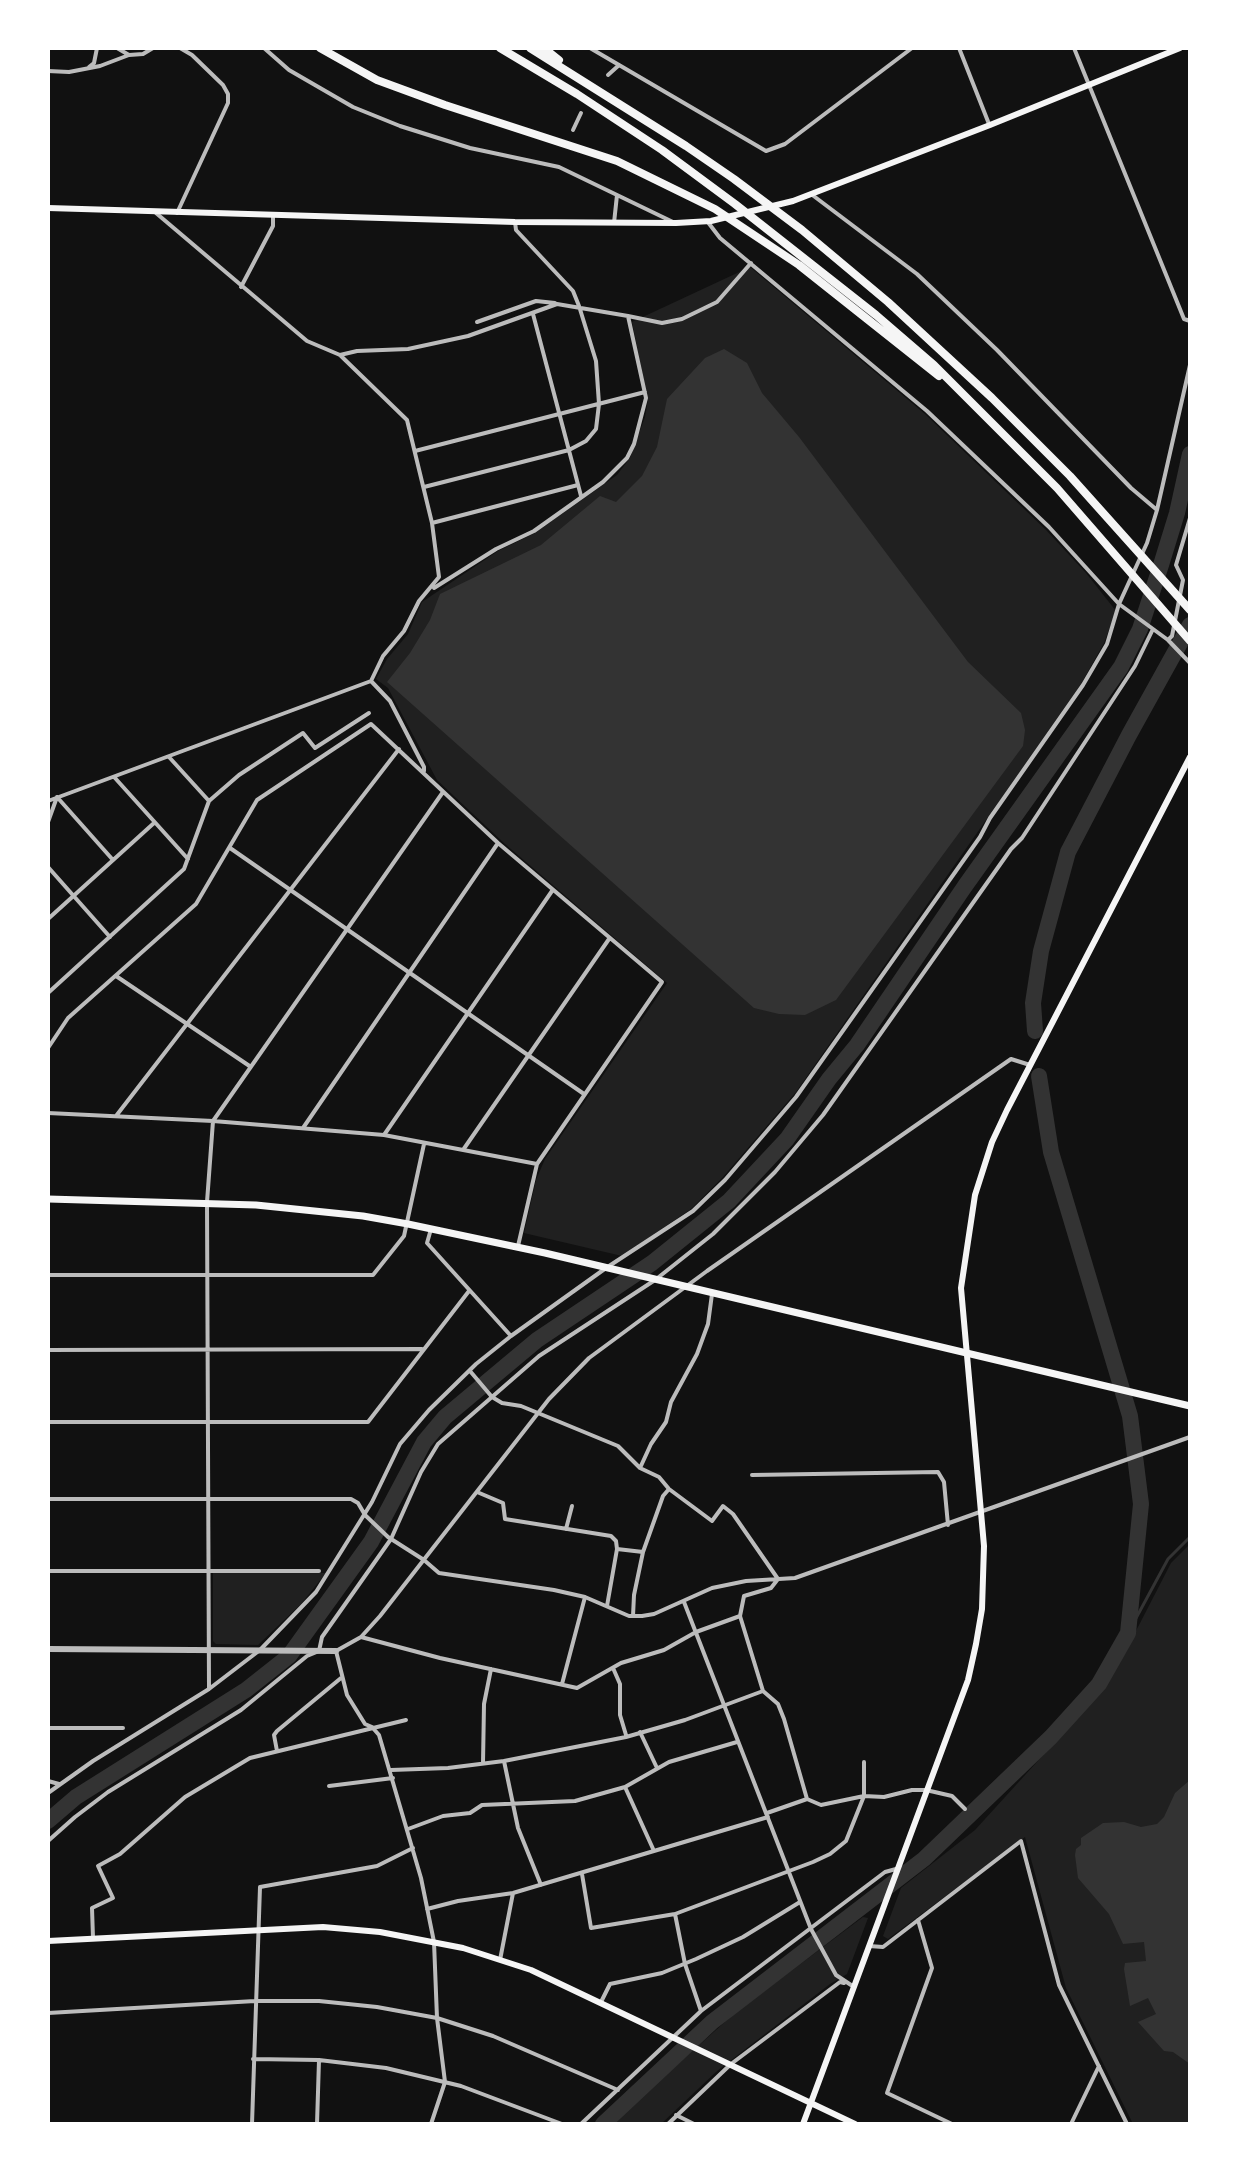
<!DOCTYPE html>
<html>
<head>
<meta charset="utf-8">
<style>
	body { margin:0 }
	#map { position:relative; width:1238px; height:2172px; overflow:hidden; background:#111; font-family:"Golos Text",sans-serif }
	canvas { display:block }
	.frame { position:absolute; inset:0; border:50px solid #fff; pointer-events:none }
</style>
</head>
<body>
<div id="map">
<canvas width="1238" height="2172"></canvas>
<div class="frame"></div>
</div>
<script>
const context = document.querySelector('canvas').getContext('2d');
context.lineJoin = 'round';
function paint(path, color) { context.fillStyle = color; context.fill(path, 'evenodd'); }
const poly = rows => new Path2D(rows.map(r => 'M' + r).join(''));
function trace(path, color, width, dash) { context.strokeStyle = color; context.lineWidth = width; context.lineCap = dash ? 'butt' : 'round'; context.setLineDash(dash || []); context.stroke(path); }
const green = poly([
	[750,267,925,414,1046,530,1086,573,1116,611,1104,643,1081,684,796,1092,723,1177,691,1209,622,1256,524,1233,536,1180,545,1159,667,983,505,844,437,780,388,688,376,679,387,659,408,634,422,602,498,551,535,533,617,475,630,458,645,417,648,400,632,322],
	[1190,1544,1190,2124,1133,2124,1066,1988,1025,1837,888,1939,883,1936,901,1888,975,1830,1087,1707,1123,1656,1171,1563],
	[213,1573,326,1573,301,1604,258,1645,216,1644,213,1641],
	[863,1917,868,1918,847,1974,830,1984,717,2071,661,2124,611,2124,735,2013]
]);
const water = poly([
	[724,349,747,363,762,393,799,437,968,662,1021,713,1025,730,1023,746,836,1000,805,1015,779,1014,754,1008,387,682,410,653,430,620,440,594,541,545,600,496,616,502,642,476,657,447,667,399,705,358],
	[1190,1780,1190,2064,1173,2052,1164,2051,1138,2022,1156,2014,1148,1998,1130,2006,1124,1969,1125,1963,1146,1961,1144,1942,1123,1944,1109,1914,1078,1878,1075,1855,1076,1849,1081,1845,1081,1838,1103,1823,1124,1822,1141,1827,1157,1824,1164,1817,1175,1793]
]);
const stream = poly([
	[1128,1633,1168,1559,1190,1537]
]);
const river = poly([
	[1035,1031,1033,1003,1041,951,1068,852,1129,735,1190,625],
	[48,1821,76,1797,246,1690,289,1656,371,1542,424,1442,445,1417,537,1340,652,1263,729,1201,787,1139,829,1079,857,1045,965,886,1121,667,1140,629,1161,565,1177,513,1190,454],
	[603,2124,712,2022,924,1859,1051,1737,1099,1684,1128,1633,1141,1504,1130,1416,1051,1152,1039,1076]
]);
const minor = poly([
	[117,48,129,55],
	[264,48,289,70,353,107,400,126,470,148,559,167,673,222],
	[590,48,766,151,785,144,912,48],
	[959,48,989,124],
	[1074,48,1184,319,1190,321],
	[89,67,94,63,97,48],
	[48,71,69,72,100,66,129,55,143,54,153,48],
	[608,75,618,66],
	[573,130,581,113],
	[811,194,917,274,997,350,1131,488,1157,510],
	[177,213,228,103,228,94,223,85,192,55,180,48],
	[707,221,720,238,927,411,1049,527,1119,604,1168,640,1190,663],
	[614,223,617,195],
	[241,287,273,226,273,215],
	[533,314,581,496],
	[628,316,662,323,682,319,717,302,751,263],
	[477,322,536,301,555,303],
	[340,355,357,351,408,349,468,336,557,304,628,316,646,398,634,444,627,458,603,482,534,531,496,549,434,588],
	[415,451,645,392],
	[424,487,569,450,586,441,596,429,599,404,596,361,579,306,573,291,516,230,515,222],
	[432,523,578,485],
	[1168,640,1172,636,1183,580,1176,565,1190,518],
	[371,681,390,701,424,767,424,771],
	[169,757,209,801],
	[115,778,188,859],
	[48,801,371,681,383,656,404,631,419,601,439,577,432,523,407,420,340,355,307,341,156,213],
	[48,822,57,797,113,860],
	[230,848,584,1094],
	[48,867,110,937],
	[48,919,154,823],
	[116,976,251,1067],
	[48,993,184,869,209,801,239,775,303,733,315,748,369,713],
	[48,1048,68,1018,196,904,257,800,371,724,498,843,662,982,537,1164,518,1246],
	[48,1113,213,1121,384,1135,537,1164],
	[116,1116,399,749],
	[303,1128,498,843],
	[384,1135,552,891],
	[463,1150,609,939],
	[431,1229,427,1243,511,1336],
	[48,1275,373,1275,404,1236,424,1144],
	[48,1350,422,1349],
	[470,1371,492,1397,502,1403,521,1406,618,1446,640,1468,659,1477,669,1489,712,1521,723,1506,733,1514,778,1579,771,1588,744,1596,740,1616,763,1691,778,1704,784,1719,807,1799,821,1805,864,1796,884,1797,912,1790,926,1790,952,1796,965,1809],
	[48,1422,368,1422,469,1291],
	[640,1468,651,1444,666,1422,671,1402,697,1354,708,1324,712,1294],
	[752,1475,938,1472,944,1482,948,1525],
	[477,1492,503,1503,505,1519,611,1536,616,1541,617,1549,607,1606],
	[48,1499,351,1499,358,1503,365,1515,388,1537,424,1560,439,1573,554,1590,585,1597,629,1616,642,1616,654,1614,712,1588,746,1581,795,1578,1190,1437],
	[566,1529,572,1506],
	[617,1549,643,1552],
	[48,1571,319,1571],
	[684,1602,811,1929,836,1975,854,1987],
	[633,1616,634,1595,643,1552,663,1496,669,1489],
	[361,1637,440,1658,577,1688,621,1663,664,1650,696,1632,740,1616],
	[613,1668,620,1684,620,1715,626,1735],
	[562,1684,585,1597],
	[209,1689,260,1650,316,1592,372,1502,400,1444,429,1410,476,1364,511,1336,606,1268,693,1211,725,1180,796,1097,980,837,990,818,1083,685,1107,644,1119,604,1147,543,1157,510,1190,365],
	[48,1728,123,1728],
	[640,1732,657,1768],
	[277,1751,274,1735,277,1731,341,1678],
	[504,1761,518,1828,541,1885],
	[483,1763,484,1704,491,1669],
	[391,1770,448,1768,504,1761,626,1737,685,1720,763,1691],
	[48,1781,59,1784],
	[329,1786,393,1778],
	[625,1787,654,1851],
	[48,1793,93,1761,209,1689,207,1202,213,1121,443,792],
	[767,1813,807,1799],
	[408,1829,443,1816,470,1813,482,1805,575,1801,625,1787,669,1762,737,1742],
	[48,1841,75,1817,108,1792,241,1710,307,1656,319,1651,322,1637,391,1539,421,1472,438,1444,539,1356,655,1280,713,1234,775,1172,823,1115,1011,849,1022,838,1135,666,1153,629],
	[582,1874,591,1928,675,1914,813,1862,830,1854,846,1841,864,1796,864,1762],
	[427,1909,458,1901,513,1893,768,1817],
	[675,1914,685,1964,701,2011],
	[918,1920,932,1968,887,2093,952,2124],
	[93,1938,92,1908,113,1898,98,1866,120,1854,185,1797,250,1758,406,1720],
	[869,1946,883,1947,1021,1841,1059,1985,1127,2124],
	[500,1960,513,1893],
	[601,2002,610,1984,662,1973,696,1959,743,1937,800,1902],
	[48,2013,255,2001,319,2001,377,2007,437,2018,493,2036,618,2090],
	[253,2059,319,2060,386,2068,461,2086,562,2124],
	[676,2115,694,2124],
	[252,2124,260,1887,377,1866,413,1848],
	[317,2124,319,2060],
	[431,2124,445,2082,437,2018,434,1942,421,1878,379,1735,372,1727,365,1724,347,1695,336,1651,361,1637,380,1616,549,1399,589,1358,707,1271,1011,1059,1030,1065],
	[581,2124,701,2011,885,1872,896,1869],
	[668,2124,731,2064,840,1982,844,1983],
	[1071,2124,1099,2066]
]);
const tertiary = poly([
	[48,1649,336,1651]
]);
const secondary = poly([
	[48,208,515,222,676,223,711,221,793,201,990,125,1180,48],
	[48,1941,323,1927,380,1932,463,1948,531,1970,855,2124],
	[803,2124,968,1680,976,1644,982,1609,984,1546,961,1288,975,1195,992,1142,1007,1110,1190,757]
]);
const trunk = poly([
	[48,1199,256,1205,363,1216,408,1224,545,1253,1190,1406]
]);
const motorway = poly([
	[320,48,377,80,445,105,617,161,715,209,799,265,939,376],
	[500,48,577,94,662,150,735,204,876,315,934,365,1057,488,1190,641],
	[530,48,686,146,734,179,802,230,888,302,992,398,1070,476,1190,610],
	[544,48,559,60]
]);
paint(green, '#202020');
paint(water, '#333');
trace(stream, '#333', 3);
trace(river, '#333', 16);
trace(minor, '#bcbcbc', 4);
trace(tertiary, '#bcbcbc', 6);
trace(secondary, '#f5f5f5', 6);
trace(trunk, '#f5f5f5', 7);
trace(motorway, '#f5f5f5', 8);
</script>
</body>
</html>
